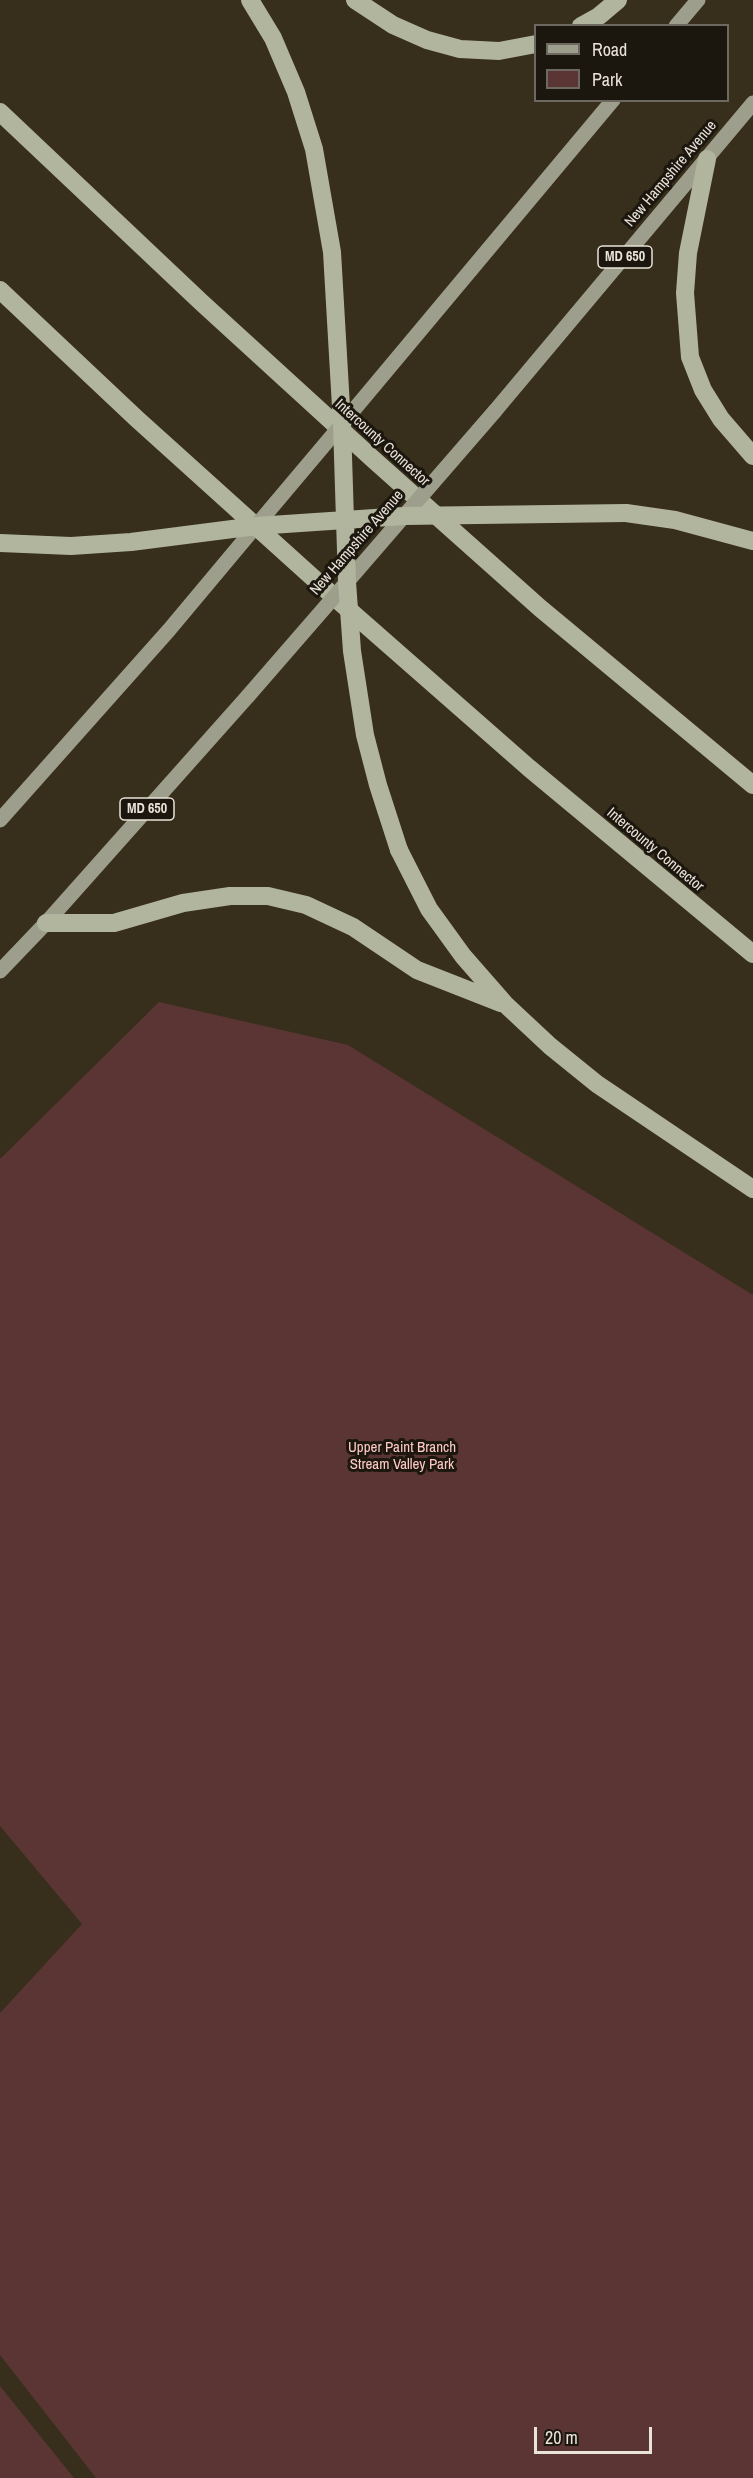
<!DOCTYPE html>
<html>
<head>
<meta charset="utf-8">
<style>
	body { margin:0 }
	#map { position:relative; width:753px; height:2478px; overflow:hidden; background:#372e1c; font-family:"Archivo Narrow",sans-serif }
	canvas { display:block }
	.legend { position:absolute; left:534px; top:24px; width:195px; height:78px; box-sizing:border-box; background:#1b170f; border:2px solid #6d6960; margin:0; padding:8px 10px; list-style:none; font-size:18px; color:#e9e3d9 }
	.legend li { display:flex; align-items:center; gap:12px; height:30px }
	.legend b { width:30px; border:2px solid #6d6960 }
	.scale { position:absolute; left:534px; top:2427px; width:118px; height:27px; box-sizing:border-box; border:3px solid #e9e3d9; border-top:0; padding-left:8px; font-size:18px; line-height:21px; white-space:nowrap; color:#e9e3d9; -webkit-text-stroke:4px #1b170f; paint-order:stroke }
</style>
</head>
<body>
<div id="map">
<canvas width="753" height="2478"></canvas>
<ul class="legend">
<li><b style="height:8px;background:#9d9f8c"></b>Road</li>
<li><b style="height:16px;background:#5a3533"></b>Park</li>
</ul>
<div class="scale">20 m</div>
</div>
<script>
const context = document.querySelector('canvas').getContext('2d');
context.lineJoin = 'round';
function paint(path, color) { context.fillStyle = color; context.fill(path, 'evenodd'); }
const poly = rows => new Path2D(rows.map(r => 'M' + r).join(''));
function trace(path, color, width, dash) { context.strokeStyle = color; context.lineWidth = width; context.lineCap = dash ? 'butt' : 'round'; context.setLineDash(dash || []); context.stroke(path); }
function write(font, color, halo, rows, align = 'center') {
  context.font = font + ' "Archivo Narrow",sans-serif'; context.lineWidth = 6; context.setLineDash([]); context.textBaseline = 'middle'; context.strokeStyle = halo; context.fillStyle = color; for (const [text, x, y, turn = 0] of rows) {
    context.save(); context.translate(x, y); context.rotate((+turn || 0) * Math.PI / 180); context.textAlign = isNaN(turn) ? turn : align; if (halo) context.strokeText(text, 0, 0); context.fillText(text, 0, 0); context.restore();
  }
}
const green = poly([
	[159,1002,348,1045,753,1295,753,2478,96,2478,0,2355,0,2013,82,1924,0,1826,0,1159],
	[0,2386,74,2478,0,2478]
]);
const primary = poly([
	[676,26,698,0],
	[495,411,753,103],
	[342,424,613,100],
	[347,582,404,516],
	[0,820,169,630,256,526],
	[0,971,46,923,248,696]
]);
const motorway = poly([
	[250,0,273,38,296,92,314,149,332,252,342,424],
	[355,0,393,25,427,40,460,49,499,51,536,44],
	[581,26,599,16,618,0],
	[0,112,201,302,374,460,540,608,753,785],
	[707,159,688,253,685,293,690,357,703,390,721,419,753,456],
	[0,290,137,419,341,603,529,768,753,954],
	[626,513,675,520,753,541],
	[0,543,71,546,131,542,256,526],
	[347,582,345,520,404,516],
	[399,850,429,909,463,956,505,1004,550,1046,597,1084,753,1189],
	[46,923,114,923,183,903,230,896,268,896,306,905,353,927,417,970,501,1003]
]);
const primaryBridge = poly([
	[404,516,495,411],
	[256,526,342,424],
	[248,696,347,582]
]);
const motorwayBridge = poly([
	[404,516,626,513],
	[256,526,345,520,342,424],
	[347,582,352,651,365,735,378,785,399,850]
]);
const shields = [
	[625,257,54],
	[147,809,54]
];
const shieldNames = [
	["MD 650",625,257],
	["MD 650",147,809]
];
const streetNames = [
	["New Hampshire Avenue",671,174,-50],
	["Intercounty Connector",382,443,42],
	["New Hampshire Avenue",357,543,-49],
	["Intercounty Connector",655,850,40]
];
const parkNames = [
	["Upper Paint Branch",402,1448],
	["Stream Valley Park",402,1465]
];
paint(green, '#5a3533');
trace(primary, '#9d9f8c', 15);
trace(motorway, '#b2b59e', 18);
trace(primaryBridge, '#9d9f8c', 15);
trace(motorwayBridge, '#b2b59e', 18);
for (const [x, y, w] of shields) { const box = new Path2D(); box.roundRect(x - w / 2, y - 11, w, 22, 4.5); context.fillStyle = '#1b170f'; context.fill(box); trace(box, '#e9e3d9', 1.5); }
write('bold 14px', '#e9e3d9', null, shieldNames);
write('15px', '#e9e3d9', '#1b170f', streetNames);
write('15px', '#ffc9c4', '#1b170f', parkNames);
</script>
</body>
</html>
